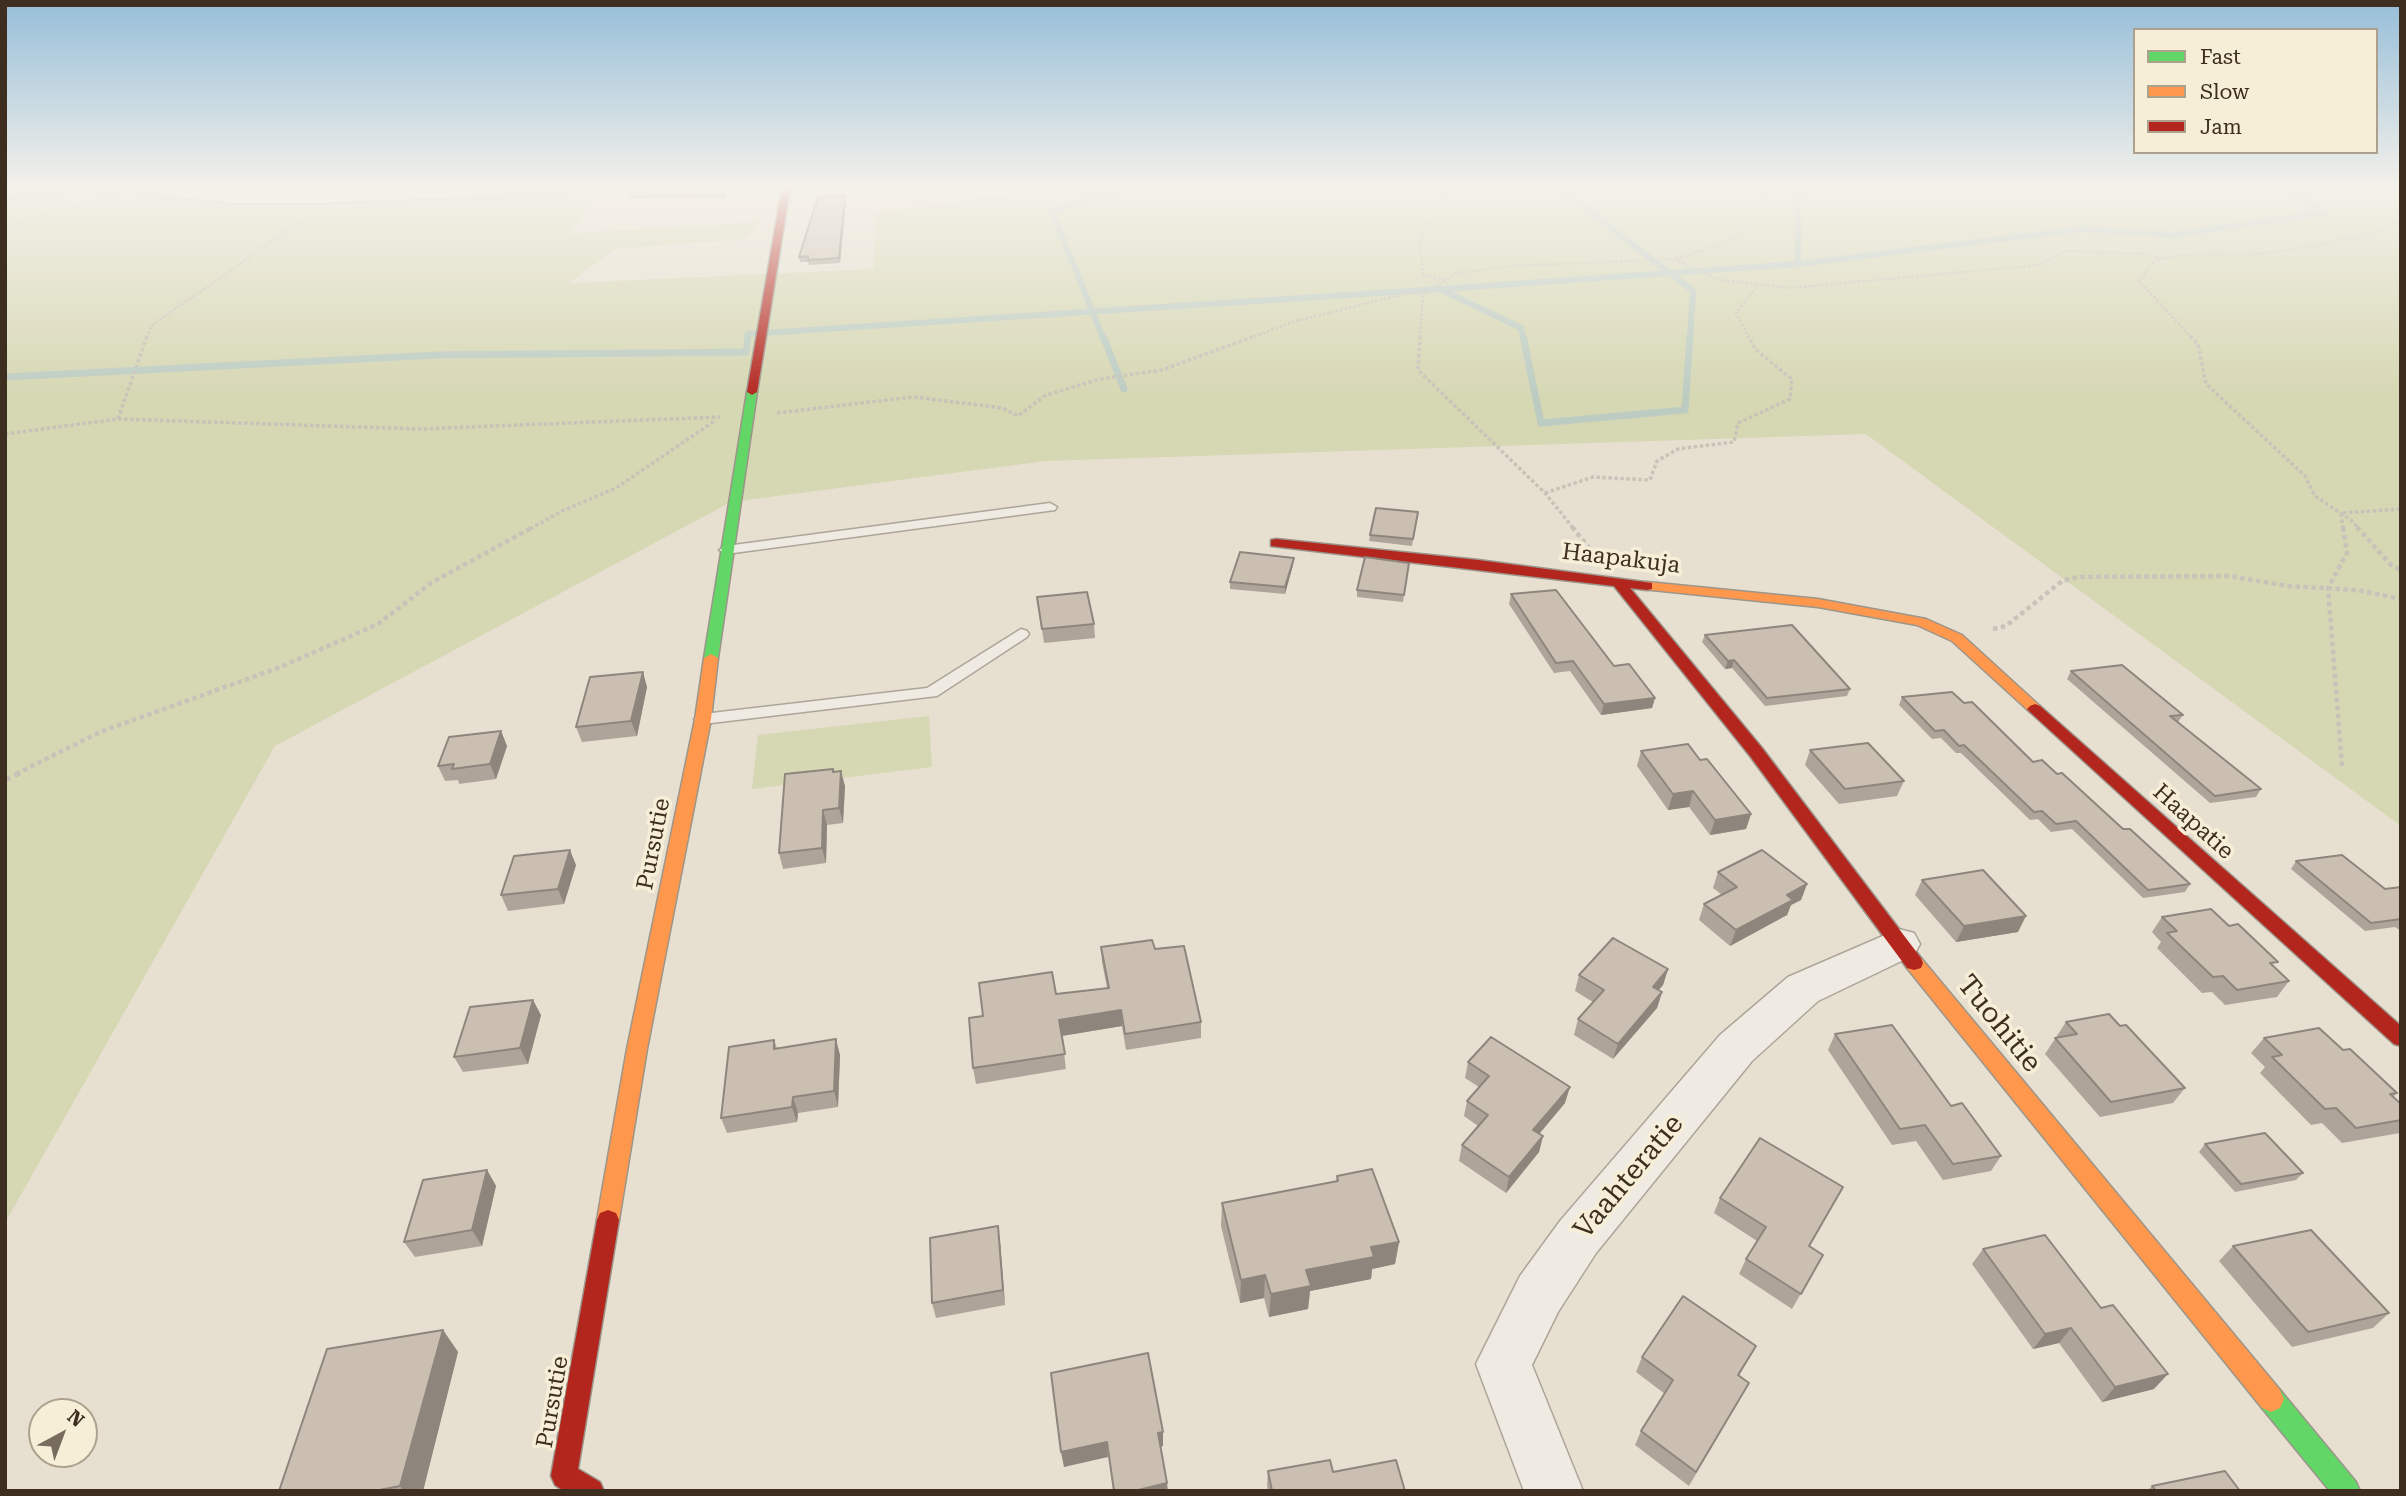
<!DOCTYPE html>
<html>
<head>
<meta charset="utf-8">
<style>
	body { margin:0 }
	#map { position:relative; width:2406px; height:1496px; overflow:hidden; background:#e7e0d1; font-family:"Roboto Serif",serif }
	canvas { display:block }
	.frame { position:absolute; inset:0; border:7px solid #3d2e20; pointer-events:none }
	.legend { position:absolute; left:2133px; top:28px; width:245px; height:126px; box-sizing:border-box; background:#f7eed8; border:2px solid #ada18e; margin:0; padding:9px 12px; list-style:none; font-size:21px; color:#3d2e20 }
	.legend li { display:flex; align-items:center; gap:14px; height:35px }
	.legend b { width:35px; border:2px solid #ada18e }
	.north { position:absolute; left:28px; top:1398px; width:70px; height:70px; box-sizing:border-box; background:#f7eed8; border:2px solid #ada18e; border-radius:50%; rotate:41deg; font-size:19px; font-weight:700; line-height:28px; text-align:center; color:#3d2e20 }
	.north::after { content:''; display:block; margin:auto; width:24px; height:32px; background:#786c5e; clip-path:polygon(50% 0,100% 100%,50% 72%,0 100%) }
</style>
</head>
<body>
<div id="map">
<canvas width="2406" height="1496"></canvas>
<div class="frame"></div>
<ul class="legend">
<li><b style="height:9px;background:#63d668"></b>Fast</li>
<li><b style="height:9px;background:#ff974d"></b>Slow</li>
<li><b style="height:9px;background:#b3261e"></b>Jam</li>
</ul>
<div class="north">N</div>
</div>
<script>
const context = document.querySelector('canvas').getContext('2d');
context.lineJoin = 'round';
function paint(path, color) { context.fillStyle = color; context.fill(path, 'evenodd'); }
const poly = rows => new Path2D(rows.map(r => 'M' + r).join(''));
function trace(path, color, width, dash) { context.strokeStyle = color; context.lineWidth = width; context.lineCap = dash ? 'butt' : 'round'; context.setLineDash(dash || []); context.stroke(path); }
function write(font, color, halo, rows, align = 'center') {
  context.font = font + ' "Roboto Serif",serif'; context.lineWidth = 7; context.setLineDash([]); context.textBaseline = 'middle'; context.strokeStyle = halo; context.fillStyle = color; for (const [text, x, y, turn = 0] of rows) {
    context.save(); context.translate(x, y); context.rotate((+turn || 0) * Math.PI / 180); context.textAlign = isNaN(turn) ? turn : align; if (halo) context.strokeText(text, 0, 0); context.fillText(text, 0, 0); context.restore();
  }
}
const green = poly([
	[5,188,600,188,572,233,760,222,746,239,615,249,569,283,873,269,877,213,1044,188,2401,188,2401,826,1866,434,1046,461,731,502,275,746,5,1223],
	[929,716,932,767,752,789,758,735]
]);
const streamFar1 = poly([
	[1559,188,1693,291,1690,338],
	[2093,188,2137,188],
	[1798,264,1799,188],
	[1443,289,1798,264,2083,229,2173,235,2325,213,2299,195,2277,188],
	[748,338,748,334,1440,289,1521,328,1523,338],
	[1103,338,1052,211,1132,188]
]);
const stream = poly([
	[1103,336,1124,389],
	[1523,336,1541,423,1685,410,1690,336],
	[5,377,438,355,746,352,748,336]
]);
const pathFar3 = poly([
	[2394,188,2392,192,2401,203],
	[72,206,118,197],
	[5,230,50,213],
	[1676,259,1731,241,1767,196,1764,188],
	[1445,280,1423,275,1420,240,1449,194,1447,188],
	[147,338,151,326,303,220],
	[1250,338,1296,321,1408,293,1423,294],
	[1420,338,1423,294,1457,273,1511,266,1675,259,1719,280,1790,288,2039,265,2067,251,2143,254,2164,259],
	[1749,338,1736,313,1758,285],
	[2192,338,2139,281,2155,260,2182,255,2259,254,2299,248,2373,234,2401,220]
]);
const pathFar2 = poly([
	[1420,336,1418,370,1545,493,1574,529],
	[2190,336,2198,344,2206,384,2305,476,2315,496,2351,520,2359,529],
	[777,413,913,397,1003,408,1018,416,1046,395,1100,379,1162,370,1255,336],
	[118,419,147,336],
	[5,434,118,419,419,429,720,417],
	[1545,493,1593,477,1650,480,1657,461,1678,449,1734,442,1738,423,1790,399,1792,379,1756,350,1748,336],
	[530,529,562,511,616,488,716,420],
	[2343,529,2341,513,2401,509]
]);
const pathFar1 = poly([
	[1572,527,1591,550],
	[2357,527,2391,565,2401,570],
	[1993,629,2006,626,2062,581,2077,577,2229,576,2287,586,2357,590,2401,599],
	[2342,766,2328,588,2347,553,2343,527],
	[16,774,100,732,278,668,378,624,431,583,533,527]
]);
const path = poly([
	[5,780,20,773]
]);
const lane = poly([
	[1050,503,1057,507,1055,510,726,554,719,550,726,546,1050,503],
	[1021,629,1027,631,1029,634,1027,637,937,696,703,724,694,719,703,714,927,688,1021,629]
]);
const street = poly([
	[5,188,66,188,58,193,5,196,5,188],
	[130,188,191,188,233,193,573,188,565,193,321,203,233,203,138,193,130,188],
	[1899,929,1914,933,1920,944,1914,955,1818,1001,1752,1061,1596,1253,1558,1312,1532,1365,1583,1491,1524,1491,1476,1364,1520,1276,1560,1221,1720,1035,1788,977,1899,929]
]);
const fast = poly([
	[752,389,757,392,718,658,711,662,704,658,747,392,752,389],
	[2271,1386,2280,1390,2356,1482,2360,1491,2330,1491,2262,1408,2258,1399,2262,1390,2271,1386]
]);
const slow = poly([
	[1647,582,1818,599,1926,619,1962,635,2043,709,2040,712,2030,712,1952,641,1917,625,1818,607,1642,589,1642,583,1647,582],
	[711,654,718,658,711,719,647,1049,619,1220,616,1227,608,1230,600,1227,597,1220,627,1049,695,719,704,658,711,654],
	[1914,956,1921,958,2280,1390,2284,1399,2280,1408,2271,1412,2262,1408,1907,968,1905,963,1907,958,1914,956]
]);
const jam = poly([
	[782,188,790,188,757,392,752,395,747,392,782,188],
	[1276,539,1478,560,1652,583,1652,589,1647,590,1630,588,1762,748,1921,958,1923,963,1921,968,1914,970,1907,968,1750,756,1614,586,1271,546,1271,540,1276,539],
	[2035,704,2040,706,2401,1026,2401,1046,2394,1044,2030,712,2027,709,2030,706,2035,704],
	[608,1210,616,1213,619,1220,578,1469,600,1482,604,1491,564,1491,555,1485,551,1476,597,1220,600,1213,608,1210]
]);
const wall = poly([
	[629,188,728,188,725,198,630,199,628,191],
	[846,201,840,263,809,265,808,262,800,262,799,257],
	[1418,512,1412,546,1369,541,1370,535],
	[1294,558,1293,565,1285,594,1230,589,1230,582],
	[1409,563,1403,602,1357,597,1357,590],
	[1511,594,1614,666,1655,698,1652,708,1601,715,1570,671,1554,673,1509,604],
	[1037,597,1094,624,1095,638,1044,643],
	[1705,635,1850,689,1847,696,1765,706,1732,668,1725,669,1702,642],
	[2071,671,2183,715,2178,722,2261,789,2256,797,2210,803,2067,679],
	[647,687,637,736,582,742,576,727],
	[1902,697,1964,703,2033,762,2057,774,2190,884,2185,892,2143,898,2072,829,2051,832,2038,819,2030,820,1961,753,1956,753,1941,738,1932,739,1899,705],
	[501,731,507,746,496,779,459,784,458,780,445,781,438,766],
	[1810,750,1904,781,1897,796,1839,804,1805,765],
	[1641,751,1700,760,1751,814,1746,829,1710,835,1689,807,1668,810,1637,766],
	[834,772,845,786,843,823,827,825,826,863,783,869,779,853],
	[2296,861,2385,889,2401,887,2401,931,2395,927,2365,931,2291,869],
	[576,865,564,904,508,911,501,895],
	[1718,872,1807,884,1801,900,1791,905,1787,915,1730,946,1699,920,1704,904,1722,895,1713,888],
	[1922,880,2018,932,1956,942,1915,895],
	[2162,917,2274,967,2289,981,2277,997,2225,1005,2212,992,2202,993,2157,948,2161,942,2152,932],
	[1101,947,1155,949,1201,1022,1201,1038,1126,1050,1122,1026,1062,1036,1066,1069,976,1084,973,1068,1056,994,1107,988,1102,962],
	[1668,969,1663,985,1659,990,1662,992,1657,1008,1613,1059,1574,1035,1578,1019,1593,1002,1575,991,1579,975],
	[541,1015,528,1064,463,1072,454,1057],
	[2066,1022,2120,1026,2185,1088,2173,1103,2100,1117,2045,1054],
	[1835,1034,1951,1106,2001,1156,1991,1171,1943,1180,1916,1141,1892,1145,1828,1050],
	[2264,1038,2343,1050,2397,1093,2393,1097,2401,1104,2401,1132,2400,1133,2342,1143,2322,1123,2311,1125,2260,1073,2265,1067,2251,1053],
	[774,1040,777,1048,840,1055,838,1107,798,1113,797,1122,727,1133,721,1118],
	[1468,1062,1565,1103,1539,1134,1543,1136,1539,1152,1506,1193,1459,1161,1462,1145,1478,1126,1464,1116,1467,1101,1479,1087,1465,1078],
	[2205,1144,2303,1173,2296,1180,2235,1192,2199,1152],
	[487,1170,496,1186,482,1246,415,1257,404,1242],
	[1337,1176,1399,1242,1395,1264,1372,1269,1371,1279,1310,1291,1308,1309,1269,1317,1264,1298,1240,1303,1221,1226,1222,1203,1336,1182],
	[1843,1187,1809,1247,1823,1255,1792,1309,1739,1274,1746,1259,1757,1241,1714,1213,1720,1198],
	[998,1226,1000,1242,1005,1305,936,1318,932,1303],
	[2233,1246,2389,1313,2373,1328,2292,1347,2219,1261],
	[1983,1249,2101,1308,2154,1389,2102,1402,2059,1343,2033,1349,1972,1264],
	[443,1330,458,1352,423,1491,279,1491],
	[1756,1346,1739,1376,1749,1383,1689,1486,1635,1445,1641,1431,1665,1394,1636,1372,1642,1357],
	[1268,1471,1333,1472,1405,1491,1268,1491,1267,1485],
	[2152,1486,2240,1491,2147,1491]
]);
const shadedWall = poly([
	[724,188,728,188,725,198,724,190],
	[845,196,846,201,840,263,839,258],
	[1294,558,1293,565,1285,594,1285,587],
	[1734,660,1732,668,1725,669,1728,661],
	[643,672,647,687,637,736,631,721],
	[1655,698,1652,708,1601,715,1604,704],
	[501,731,507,746,496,779,490,764],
	[841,771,845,786,843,823,839,808],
	[1693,791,1689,807,1668,810,1673,794],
	[823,810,827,825,826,863,822,848],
	[1751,814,1746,829,1710,835,1715,820],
	[570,850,576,865,564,904,558,889],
	[1807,884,1801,900,1791,905,1787,915,1730,946,1736,930,1787,895],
	[2026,916,2018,932,1956,942,1964,926],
	[1668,969,1663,985,1648,1002,1653,987],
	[1662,992,1657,1008,1613,1059,1618,1044],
	[533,1000,541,1015,528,1064,520,1048],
	[1121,1010,1122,1026,1061,1036,1059,1020],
	[836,1039,840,1055,838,1107,834,1091],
	[1570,1087,1565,1103,1529,1146,1533,1130],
	[793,1097,798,1113,797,1122,792,1107],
	[1543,1136,1539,1152,1506,1193,1509,1177],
	[487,1170,496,1186,482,1246,472,1230],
	[998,1226,1000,1242,1005,1305,1003,1290],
	[1399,1242,1395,1264,1372,1269,1371,1279,1310,1291,1308,1309,1269,1317,1271,1294,1306,1270,1371,1247],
	[1265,1275,1264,1298,1240,1303,1241,1280],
	[2071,1328,2059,1343,2033,1349,2045,1334],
	[443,1330,458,1352,423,1491,404,1491,400,1486],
	[2168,1374,2154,1389,2102,1402,2115,1387],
	[1163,1432,1163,1446,1159,1448,1158,1433],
	[1107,1442,1108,1457,1064,1467,1061,1452],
	[1167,1483,1168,1491,1134,1491]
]);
const building = poly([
	[629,188,724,188,724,190,628,191,629,188],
	[845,196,839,258,808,260,808,256,799,257,818,197,845,196],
	[1376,508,1418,512,1413,539,1370,535,1376,508],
	[1240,552,1294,558,1285,587,1230,582,1240,552],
	[1365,557,1409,563,1404,595,1357,590,1365,557],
	[1556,590,1614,666,1629,664,1655,698,1604,704,1573,661,1556,663,1511,594,1556,590],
	[1087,592,1094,624,1042,629,1037,597,1087,592],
	[1792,625,1850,689,1767,698,1734,660,1728,661,1705,635,1792,625],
	[2122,665,2183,715,2170,716,2261,789,2215,796,2071,671,2122,665],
	[643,672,631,721,576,727,590,677,643,672],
	[1952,692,1964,703,1972,702,2033,762,2042,760,2057,774,2062,773,2123,829,2130,829,2190,884,2148,890,2076,821,2056,824,2042,811,2034,812,1964,745,1959,746,1944,730,1935,731,1902,697,1952,692],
	[501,731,490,764,452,769,454,764,438,766,449,737,501,731],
	[1868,743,1904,781,1845,789,1810,750,1868,743],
	[1688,744,1700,760,1707,759,1751,814,1715,820,1693,791,1673,794,1641,751,1688,744],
	[833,769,833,772,841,771,839,808,823,810,822,848,779,853,785,774,833,769],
	[570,850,558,889,501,895,514,856,570,850],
	[1762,850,1807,884,1787,895,1793,900,1736,930,1704,904,1737,887,1718,872,1762,850],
	[2342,855,2385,889,2401,887,2401,919,2371,923,2296,861,2342,855],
	[1983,870,2026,916,1964,926,1922,880,1983,870],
	[2211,909,2229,926,2238,924,2278,962,2270,963,2289,981,2237,990,2223,976,2213,977,2167,933,2177,931,2162,917,2211,909],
	[1613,938,1668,969,1653,987,1662,992,1618,1044,1578,1019,1604,990,1579,975,1613,938],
	[1152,940,1155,949,1184,946,1201,1022,1125,1034,1121,1010,1059,1020,1065,1054,973,1068,969,1018,983,1016,979,983,1052,972,1056,994,1109,988,1101,947,1152,940],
	[533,1000,520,1048,454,1057,470,1007,533,1000],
	[2109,1014,2120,1026,2126,1025,2185,1088,2111,1102,2055,1038,2077,1034,2066,1022,2109,1014],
	[1892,1025,1951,1106,1962,1103,2001,1156,1953,1164,1925,1125,1900,1129,1835,1034,1892,1025],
	[2319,1028,2343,1050,2350,1049,2397,1093,2390,1094,2401,1104,2401,1120,2356,1128,2336,1108,2325,1109,2272,1057,2282,1055,2264,1038,2319,1028],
	[1491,1037,1570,1087,1533,1130,1543,1136,1509,1177,1462,1145,1488,1115,1467,1101,1489,1076,1468,1062,1491,1037],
	[836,1039,834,1091,793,1097,792,1107,721,1118,729,1047,774,1040,774,1049,836,1039],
	[2265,1133,2303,1173,2241,1184,2205,1144,2265,1133],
	[1760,1138,1843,1187,1809,1246,1823,1255,1801,1294,1746,1259,1766,1227,1720,1198,1760,1138],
	[1372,1169,1399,1242,1371,1247,1374,1257,1306,1270,1311,1286,1271,1294,1265,1275,1241,1280,1222,1203,1338,1181,1337,1176,1372,1169],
	[487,1170,472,1230,404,1242,423,1180,487,1170],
	[998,1226,1003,1290,932,1303,930,1238,998,1226],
	[2311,1230,2389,1313,2308,1332,2233,1246,2311,1230],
	[2045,1235,2101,1308,2113,1305,2168,1374,2115,1387,2071,1328,2045,1334,1983,1249,2045,1235],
	[1683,1296,1756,1346,1738,1375,1749,1383,1696,1472,1641,1431,1673,1380,1642,1357,1683,1296],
	[443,1330,400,1486,374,1491,279,1491,327,1349,443,1330],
	[1148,1353,1163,1432,1158,1433,1167,1483,1134,1491,1114,1491,1107,1442,1061,1452,1051,1373,1148,1353],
	[1330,1460,1333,1472,1396,1460,1405,1491,1272,1491,1268,1471,1330,1460],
	[2225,1471,2240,1491,2156,1491,2152,1486,2225,1471]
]);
const streetNames = [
	["Haapakuja",1621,559,7],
	["Haapatie",2193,822,42],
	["Pursutie",654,844,-79],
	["Pursutie",553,1402,-80]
];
const nearStreetnames = [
	["Tuohitie",1999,1024,51],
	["Vaahteratie",1629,1177,-50]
];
paint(green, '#d6d7b3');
trace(streamFar1, '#bcccc2', 6);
trace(stream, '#bcccc2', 7);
trace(lane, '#ada599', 3);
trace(street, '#ada599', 3);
trace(fast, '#9c958a', 3);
trace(slow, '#9c958a', 3);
trace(jam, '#9c958a', 3);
trace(pathFar3, '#c8c2b9', 2.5, [2.5, 2]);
trace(pathFar2, '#c8c2b9', 3.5, [3.5, 2.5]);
trace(pathFar1, '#c8c2b9', 4.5, [4.5, 3.5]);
trace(path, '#c8c2b9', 5, [6, 4.5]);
paint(lane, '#efebe3');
paint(street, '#efebe3');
paint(fast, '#63d668');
paint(slow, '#ff974d');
paint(jam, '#b3261e');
paint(wall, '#afa499');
paint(shadedWall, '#8e867d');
paint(building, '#cbbfb2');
trace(building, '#8e867d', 2);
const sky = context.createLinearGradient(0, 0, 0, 398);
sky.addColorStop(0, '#96bed9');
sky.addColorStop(0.47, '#f4f1ea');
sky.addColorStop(1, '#f4f1ea00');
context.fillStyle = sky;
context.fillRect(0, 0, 2406, 398);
write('23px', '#3d2e20', '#f7eed8', streetNames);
write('28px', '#3d2e20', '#f7eed8', nearStreetnames);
</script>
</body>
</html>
